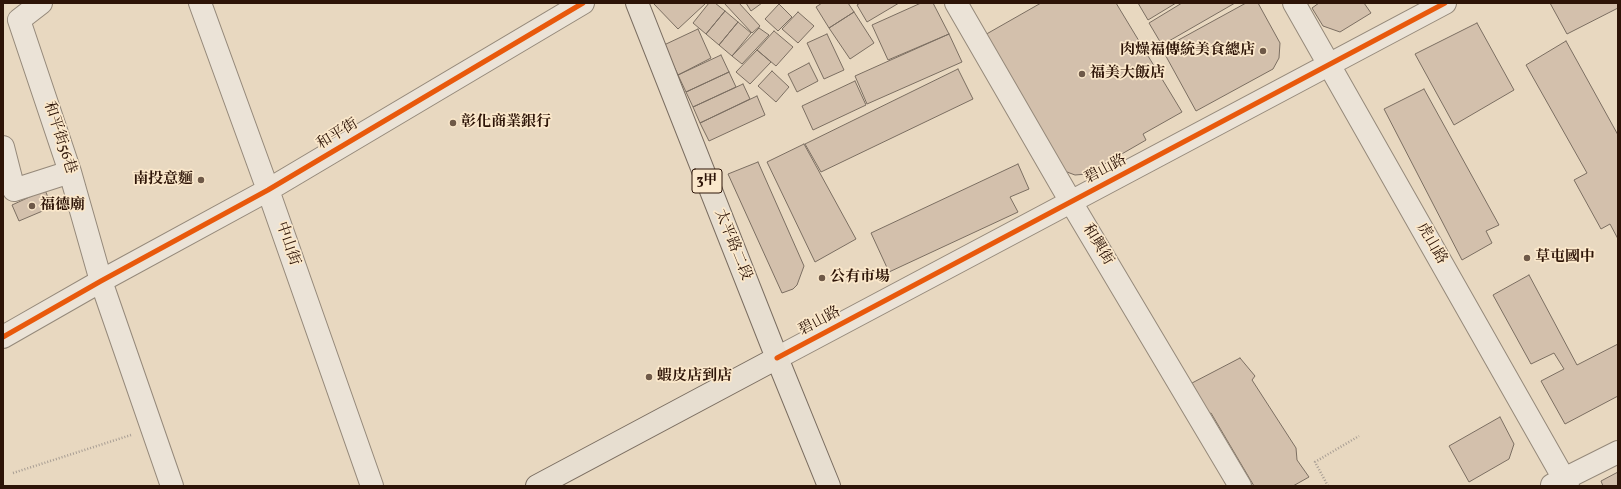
<!DOCTYPE html>
<html>
<head>
<meta charset="utf-8">
<style>
	body { margin:0 }
	#map { position:relative; width:1621px; height:489px; overflow:hidden; background:#e8d8c0; font-family:Vollkorn,serif }
	canvas { display:block }
	.frame { position:absolute; inset:0; border:4px solid #2d1407; pointer-events:none }
</style>
</head>
<body>
<div id="map">
<canvas width="1621" height="489"></canvas>
<div class="frame"></div>
</div>
<script>
const context = document.querySelector('canvas').getContext('2d');
context.lineJoin = 'round';
function paint(path, color) { context.fillStyle = color; context.fill(path, 'evenodd'); }
const poly = rows => new Path2D(rows.map(r => 'M' + r).join(''));
function trace(path, color, width, dash) { context.strokeStyle = color; context.lineWidth = width; context.lineCap = dash ? 'butt' : 'round'; context.setLineDash(dash || []); context.stroke(path); }
function write(font, color, halo, rows, align = 'center') {
  context.font = font + ' Vollkorn,"Noto Serif TC",serif'; context.lineWidth = 3.5; context.setLineDash([]); context.textBaseline = 'middle'; context.strokeStyle = halo; context.fillStyle = color; for (const [text, x, y, turn = 0] of rows) {
    context.save(); context.translate(x, y); context.rotate((+turn || 0) * Math.PI / 180); context.textAlign = isNaN(turn) ? turn : align; if (halo) context.strokeText(text, 0, 0); context.fillText(text, 0, 0); context.restore();
  }
}
const building = poly([
	[653,3,706,3,678,29,653,3],
	[709,3,715,3,725,11,706,34,693,23,709,3],
	[724,3,739,3,760,26,752,33,724,3],
	[746,3,762,3,751,11,746,3],
	[822,3,848,3,854,12,829,28,816,7,822,3],
	[860,3,899,3,867,22,857,5,860,3],
	[921,3,933,3,949,34,888,60,872,25,921,3],
	[1041,3,1116,3,1182,112,1143,134,1146,140,1087,174,1075,175,1067,172,1059,165,983,36,1041,3],
	[1138,3,1176,3,1148,20,1138,3],
	[1182,3,1235,3,1162,45,1149,23,1182,3],
	[1246,3,1258,3,1280,43,1279,58,1273,69,1196,111,1162,49,1246,3],
	[1319,3,1364,3,1371,13,1340,32,1323,26,1312,8,1319,3],
	[1550,3,1618,3,1618,8,1567,34,1550,3],
	[779,4,792,17,778,31,765,19,779,4],
	[725,11,738,22,719,45,706,34,725,11],
	[798,12,814,26,798,43,782,29,798,12],
	[854,12,874,43,850,59,829,28,854,12],
	[738,22,751,33,732,56,719,45,738,22],
	[1477,23,1514,90,1454,125,1415,54,1477,23],
	[759,28,769,35,742,64,732,56,759,28],
	[698,29,711,58,678,75,664,45,698,29],
	[774,31,793,47,776,66,757,50,774,31],
	[827,34,844,70,824,79,807,43,827,34],
	[949,34,962,62,867,104,855,76,949,34],
	[1566,41,1618,135,1618,239,1610,224,1601,229,1574,180,1587,173,1526,65,1566,41],
	[757,50,771,62,750,84,736,72,757,50],
	[721,55,729,72,686,92,678,75,721,55],
	[809,63,818,81,797,92,788,74,809,63],
	[958,69,973,99,821,172,805,144,958,69],
	[772,71,789,87,776,102,758,86,772,71],
	[729,72,736,87,693,107,686,92,729,72],
	[855,81,866,105,813,130,802,106,855,81],
	[743,84,750,99,700,123,693,107,743,84],
	[1424,89,1499,225,1486,231,1492,243,1462,260,1384,109,1424,89],
	[757,96,765,115,709,141,700,123,757,96],
	[804,144,856,239,815,262,767,162,804,144],
	[758,162,804,266,797,285,793,289,782,293,728,174,758,162],
	[1018,164,1029,189,1010,197,1018,212,889,272,871,233,1018,164],
	[45,190,52,207,19,221,12,205,45,190],
	[1529,275,1577,365,1618,344,1618,396,1565,424,1541,381,1564,369,1554,353,1531,364,1493,295,1529,275],
	[1240,358,1255,376,1252,380,1296,448,1297,460,1309,477,1293,486,1254,486,1211,413,1209,414,1192,383,1240,358],
	[1500,417,1514,444,1509,459,1469,482,1449,446,1500,417],
	[1618,472,1618,486,1603,486,1601,481,1618,472]
]);
const path = poly([
	[13,473,131,435],
	[1328,486,1315,462,1359,436]
]);
const minor = poly([
	[41,3,19,20,70,172,101,281,172,486],
	[200,3,268,190,372,486],
	[956,3,1071,202,1240,486],
	[1294,3,1568,486],
	[3,147,14,190,70,172],
	[3,337,101,281,268,190,583,3],
	[777,358,1445,3],
	[1552,485,1618,452]
]);
const major = poly([
	[637,3,777,358,829,486],
	[537,486,777,358]
]);
const cycleway = poly([
	[3,337,101,281,268,190,583,3],
	[777,358,1445,3]
]);
const markers = [
	[1263,51,4,"#6e5948"],
	[1082,74,4,"#6e5948"],
	[453,123,4,"#6e5948"],
	[201,180,4,"#6e5948"],
	[32,206,4,"#6e5948"],
	[1527,258,4,"#6e5948"],
	[822,278,4,"#6e5948"],
	[649,377,4,"#6e5948"]
];
const shields = [
	[707,181,30]
];
const shieldNames = [
	["3甲",707,181]
];
const poiNames = [
	["肉燥福傳統美食總店",1255,51,"right"],
	["福美大飯店",1090,74],
	["彰化商業銀行",461,123],
	["南投意麵",193,180,"right"],
	["福德廟",40,206],
	["草屯國中",1535,258],
	["公有市場",830,278],
	["蝦皮店到店",657,377]
];
const streetNames = [
	["和平街",338,135,-31],
	["和平街56巷",59,138,72],
	["碧山路",1106,170,-28],
	["中山街",287,244,71],
	["虎山路",1431,244,60],
	["太平路二段",732,245,68],
	["和興街",1097,245,59],
	["碧山路",820,322,-28]
];
paint(building, '#d3c0ac');
trace(building, '#7b6e61', 1);
trace(minor, '#95897a', 24);
trace(major, '#7b6e61', 24);
trace(path, '#a79d93', 2.5, [1, 2]);
trace(minor, '#ebe3d7', 22);
trace(major, '#e7ded0', 22);
trace(cycleway, '#e8590c', 5);
for (const [x, y, r, color] of markers) { const dot = new Path2D(); dot.arc(x, y, r, 0, 2 * Math.PI); context.fillStyle = color; context.fill(dot); trace(dot, '#fbe8cb', 1.5); }
for (const [x, y, w] of shields) { const box = new Path2D(); box.roundRect(x - w / 2, y - 12, w, 24, 3); context.fillStyle = '#fbe8cb'; context.fill(box); trace(box, '#2d1407', 1); }
write('bold 14px', '#2d1407', null, shieldNames);
write('bold 15px', '#2d1407', '#fbe8cb', poiNames, 'left');
write('15px', '#2d1407', '#fbe8cb', streetNames);
</script>
</body>
</html>
